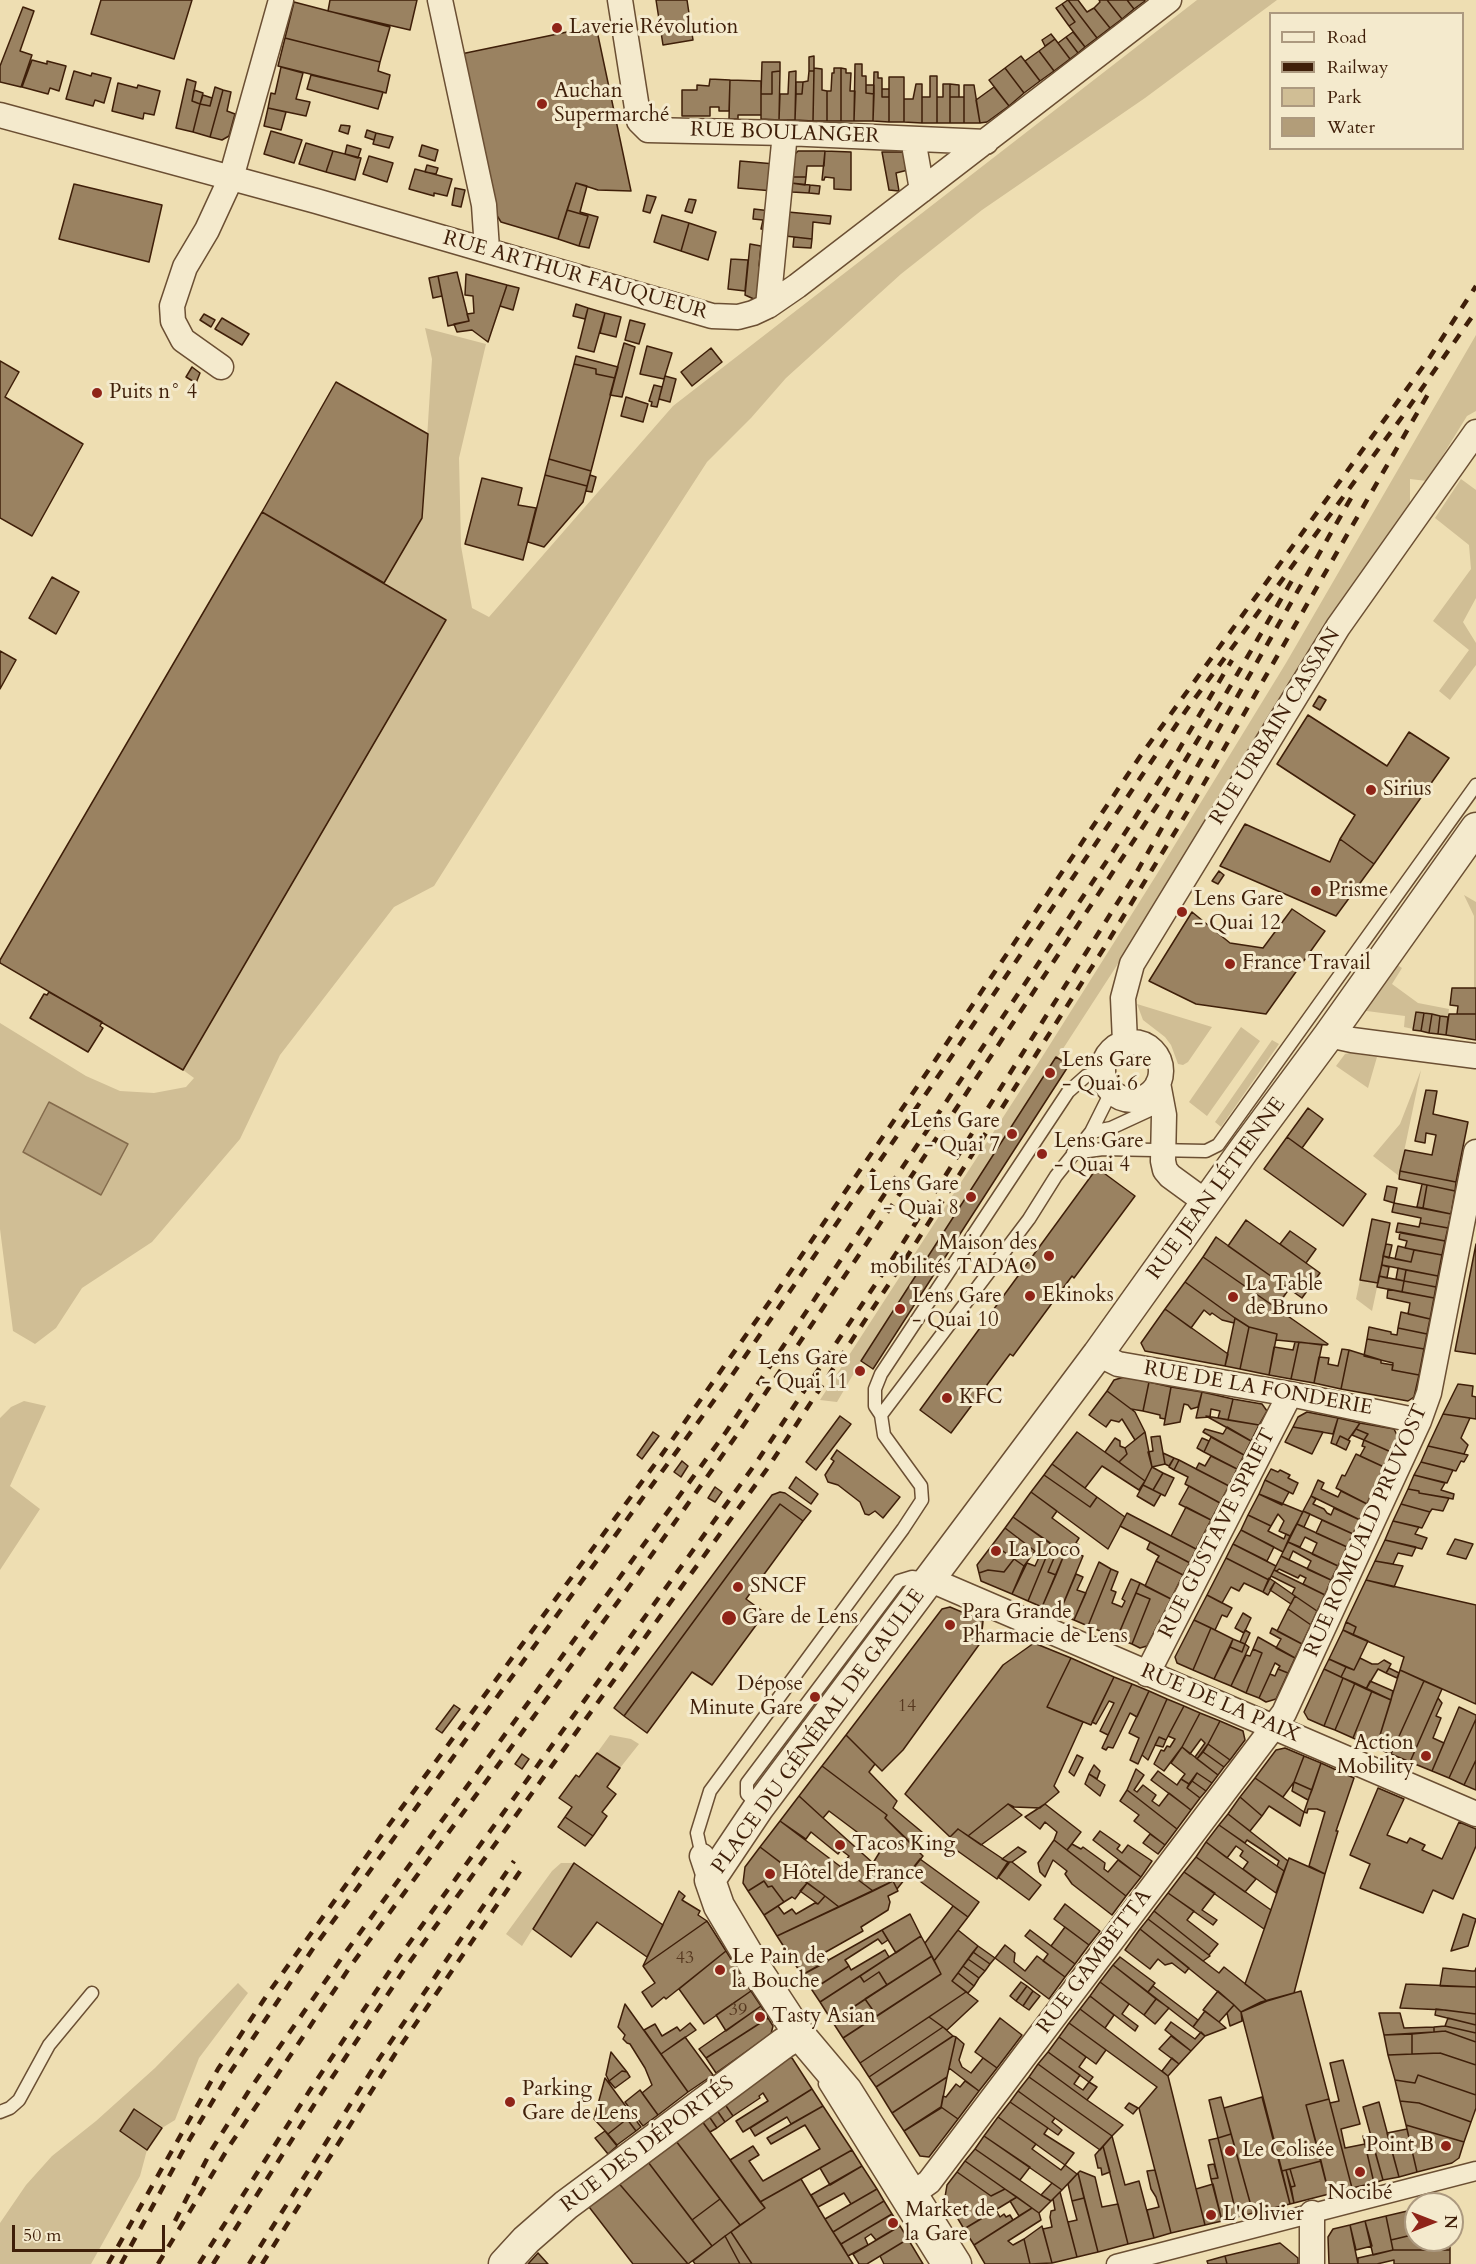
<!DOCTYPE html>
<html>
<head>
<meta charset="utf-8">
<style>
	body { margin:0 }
	#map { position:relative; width:1476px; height:2264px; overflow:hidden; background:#eedeb2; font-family:Cardo,serif }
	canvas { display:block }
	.legend { position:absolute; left:1269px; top:12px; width:195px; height:138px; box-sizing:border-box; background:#f4eacd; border:2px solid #ac997f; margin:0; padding:8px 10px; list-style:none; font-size:18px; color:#3f1f09 }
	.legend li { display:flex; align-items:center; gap:12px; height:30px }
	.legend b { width:30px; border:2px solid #ac997f }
	.north { position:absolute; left:1404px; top:2192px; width:60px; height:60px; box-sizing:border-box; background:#f4eacd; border:2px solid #ac997f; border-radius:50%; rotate:90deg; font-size:16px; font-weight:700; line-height:24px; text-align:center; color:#3f1f09 }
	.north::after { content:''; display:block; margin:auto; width:21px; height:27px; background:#8f2418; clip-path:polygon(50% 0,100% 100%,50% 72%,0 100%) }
	.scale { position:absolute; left:12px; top:2225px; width:153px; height:27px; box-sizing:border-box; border:3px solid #3f1f09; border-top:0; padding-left:8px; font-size:18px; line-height:21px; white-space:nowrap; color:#3f1f09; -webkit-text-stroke:4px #f4eacd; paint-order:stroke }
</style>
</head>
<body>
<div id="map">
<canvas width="1476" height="2264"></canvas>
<ul class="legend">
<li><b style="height:8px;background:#f4eacd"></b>Road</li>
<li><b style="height:8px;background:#3f1f09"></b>Railway</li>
<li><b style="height:16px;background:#d0be95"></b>Park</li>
<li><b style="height:16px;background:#b29d79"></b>Water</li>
</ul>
<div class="north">N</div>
<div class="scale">50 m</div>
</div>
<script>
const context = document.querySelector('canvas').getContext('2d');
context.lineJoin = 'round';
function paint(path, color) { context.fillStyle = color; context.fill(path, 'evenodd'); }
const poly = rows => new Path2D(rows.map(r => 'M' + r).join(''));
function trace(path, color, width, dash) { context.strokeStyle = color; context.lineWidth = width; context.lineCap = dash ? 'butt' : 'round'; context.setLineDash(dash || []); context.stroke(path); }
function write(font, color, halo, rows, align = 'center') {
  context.font = font + ' Cardo,serif'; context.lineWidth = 6; context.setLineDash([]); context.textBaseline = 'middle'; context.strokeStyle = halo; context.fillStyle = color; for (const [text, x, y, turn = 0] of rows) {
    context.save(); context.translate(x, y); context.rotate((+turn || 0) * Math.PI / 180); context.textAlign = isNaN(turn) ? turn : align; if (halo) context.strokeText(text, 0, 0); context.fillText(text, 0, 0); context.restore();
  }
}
const green = poly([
	[1197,0,1277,0,1145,98,982,210,901,274,786,378,751,418,707,462,501,780,434,886,394,907,280,1055,240,1139,152,1242,82,1288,56,1328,35,1344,13,1331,0,1229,0,1023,86,1076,120,1091,154,1093,186,1087,194,1078,183,1070,446,620,384,583,422,518,432,359,425,328,486,344,459,458,461,546,472,608,489,617,673,406],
	[1476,335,1476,411,1467,416,1427,481,1410,479,1410,505,1112,973,861,1361,837,1402,820,1400,1044,1054,1157,874,1286,663],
	[1461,479,1476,490,1476,598,1463,622,1476,643,1476,665,1450,700,1439,691,1469,650,1433,621,1471,569,1469,545,1435,518],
	[1464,895,1476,902,1476,988,1474,988,1474,916],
	[1393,962,1402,968,1392,984,1418,1003,1449,1009,1448,1017,1416,1012,1413,1029,1404,1027,1405,1016,1359,1010],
	[1137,1004,1212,1027,1188,1062,1183,1065,1178,1064,1171,1045,1165,1037,1143,1020],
	[1241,1027,1260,1041,1207,1116,1189,1102],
	[1272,1040,1279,1044,1221,1127,1215,1122],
	[1349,1053,1377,1057,1368,1088,1336,1066,1345,1054],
	[1421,1070,1400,1171,1399,1176,1373,1156,1400,1124],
	[1360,1280,1378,1283,1372,1311,1356,1299],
	[24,1401,46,1406,10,1486,40,1509,0,1570,0,1418,11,1407],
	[610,1735,631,1739,639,1744,620,1768,597,1753],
	[561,1863,574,1863,522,1946,506,1934,552,1871],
	[238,1983,248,1993,199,2058,175,2120,162,2128,134,2109,120,2131,147,2150,140,2176,91,2264,0,2264,0,2223,26,2185,52,2156,96,2121,155,2068]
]);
const water = poly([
	[49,1102,128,1144,101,1195,23,1152,49,1102]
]);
const building = poly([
	[101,0,192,0,174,59,91,34,101,0],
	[330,0,417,0,410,30,328,11,330,0],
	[656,0,687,0,693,40,663,45,656,0],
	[1068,0,1097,38,1085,47,1069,26,1075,22,1062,4,1068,0],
	[1068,0,1078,0,1087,12,1094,8,1110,28,1097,38,1068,0],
	[1099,0,1107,0,1122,19,1110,28,1094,8,1100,2,1099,0],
	[1107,0,1127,0,1134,9,1122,19,1107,0],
	[1127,0,1145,0,1145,1,1134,9,1127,0],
	[294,2,390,27,380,62,285,38,294,2],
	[1062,4,1075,22,1069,26,1056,8,1062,4],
	[23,7,34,11,20,51,32,55,21,87,0,82,0,66,23,7],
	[596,26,631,191,598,190,576,183,558,239,501,222,496,214,461,54,596,26],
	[1073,32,1085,47,1078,53,1066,37,1073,32],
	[1051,34,1055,39,1045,46,1042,40,1051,34],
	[1066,37,1078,53,1070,59,1058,43,1066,37],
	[285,38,380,62,378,71,390,75,386,93,278,66,285,38],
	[1055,39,1070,59,1054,71,1039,51,1055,39],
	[1039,51,1054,71,1040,81,1025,61,1039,51],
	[814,56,814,71,809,71,809,57,814,56],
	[1021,56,1040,81,1024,93,1005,68,1021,56],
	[32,60,47,64,47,61,66,66,59,91,50,88,48,94,22,87,32,60],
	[762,62,780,62,780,71,772,72,772,94,761,94,762,62],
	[855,64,862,64,862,76,866,76,866,93,874,94,873,121,854,121,855,64],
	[281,67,303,73,296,99,310,102,306,116,268,108,271,93,275,94,281,67],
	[814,68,822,69,822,90,827,91,827,121,813,121,814,68],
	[834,68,841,68,841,121,827,121,827,91,831,91,832,73,834,73,834,68],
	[841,68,846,69,846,73,851,73,850,91,855,91,854,121,841,121,841,68],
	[1005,68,1024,93,1009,106,989,80,1005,68],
	[74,71,91,76,92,73,111,78,104,103,95,100,93,106,66,99,74,71],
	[780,71,779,120,761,119,761,94,772,94,772,72,780,71],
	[796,71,795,120,779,120,780,94,788,94,789,72,796,71],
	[809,71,814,71,813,121,795,120,796,94,802,94,803,82,808,81,809,71],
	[874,72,878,72,878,78,882,78,882,97,889,97,889,122,873,121,874,72],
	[311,75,383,92,378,109,307,89,311,75],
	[930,76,937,76,937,123,922,123,922,97,930,97,930,76],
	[889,77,904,77,904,122,889,122,889,77],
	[187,79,196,82,192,101,200,104,193,132,176,128,187,79],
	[710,79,730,80,729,111,719,111,719,107,710,107,710,116,682,116,682,90,697,90,697,85,709,86,710,79],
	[730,80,761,81,761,115,738,115,738,119,729,119,730,80],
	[796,82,803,82,802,94,796,94,796,82],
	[118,83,137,88,138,85,160,91,154,115,144,113,143,119,112,111,118,83],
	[916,84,922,84,922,123,904,122,904,99,913,99,916,84],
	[943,84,950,84,950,123,937,123,937,97,943,97,943,84],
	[950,84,959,85,959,97,950,97,950,84],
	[866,85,874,85,874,94,866,93,866,85],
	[964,85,974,85,980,123,964,123,964,85],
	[215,87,223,90,210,137,193,132,200,104,210,106,215,87],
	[994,87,1009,106,987,122,980,123,976,100,994,87],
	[882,89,889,89,889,97,882,97,882,89],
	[194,90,203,93,200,104,192,101,194,90],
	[223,90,231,92,227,111,235,114,229,136,222,140,210,137,223,90],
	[203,95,212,98,210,106,200,104,203,95],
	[950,97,964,97,964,123,950,123,950,97],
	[268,108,286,112,281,130,264,126,268,108],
	[341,125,350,126,348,134,339,131,341,125],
	[367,130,376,133,374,140,365,137,367,130],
	[271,131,302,140,294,163,264,154,271,131],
	[376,133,393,137,389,148,373,144,376,133],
	[306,143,333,151,326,172,299,164,306,143],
	[347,145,361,149,358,158,345,154,347,145],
	[422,145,438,150,435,161,419,156,422,145],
	[333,151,361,158,355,180,326,172,333,151],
	[798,151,825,151,824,166,807,166,806,177,792,177,793,156,798,151],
	[825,151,851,152,851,190,834,189,834,178,825,177,824,180,822,180,825,151],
	[882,152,910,152,912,169,896,173,899,191,889,190,882,152],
	[369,156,393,163,387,182,363,174,369,156],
	[740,161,775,164,773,191,738,188,740,161],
	[427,165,438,168,436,174,425,172,427,165],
	[415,169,452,179,447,196,434,193,434,196,409,189,415,169],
	[792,177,806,177,805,185,791,183,792,177],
	[576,183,587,186,580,212,598,217,589,248,579,246,588,216,567,210,576,183],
	[791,183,810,185,809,193,792,192,791,183],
	[74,184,162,205,149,262,59,239,74,184],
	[810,185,820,186,819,194,809,193,810,185],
	[455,188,465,190,461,207,452,205,455,188],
	[647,195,656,197,650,213,643,211,647,195],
	[689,199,696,200,692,213,685,211,689,199],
	[754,209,771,211,769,230,761,229,763,220,753,219,754,209],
	[567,210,588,216,579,246,558,239,567,210],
	[788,212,831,216,830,224,813,222,812,239,785,236,788,212],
	[662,215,689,223,681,251,654,242,662,215],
	[689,223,716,232,708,260,681,251,689,223],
	[794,237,812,239,811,248,793,247,794,237],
	[750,244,761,246,759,266,765,267,762,297,756,300,745,295,750,244],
	[731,259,748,260,745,291,728,289,731,259],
	[457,272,469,321,448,326,438,276,457,272],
	[466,274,507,285,488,342,472,330,457,332,454,324,469,321,467,314,474,313,473,296,465,295,466,274],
	[438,276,442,296,433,298,429,278,438,276],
	[507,285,519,288,513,310,500,306,507,285],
	[576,304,588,308,585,319,573,316,576,304],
	[588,308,605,313,594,352,578,348,588,308],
	[605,313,621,317,616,337,600,333,605,313],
	[204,314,215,320,211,327,200,320,204,314],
	[222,318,249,334,242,345,215,329,222,318],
	[630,320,645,324,639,344,625,340,630,320],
	[624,343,635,347,622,397,610,395,624,343],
	[647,346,672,353,664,379,640,374,647,346],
	[711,348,722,362,692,386,681,372,711,348],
	[576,356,618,367,615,378,596,374,596,369,574,364,576,356],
	[0,361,19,372,5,397,83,444,32,536,0,518,0,361],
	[574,364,596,369,596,374,615,378,591,471,549,459,574,364],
	[192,367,200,373,196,383,186,377,192,367],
	[665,376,676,379,670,402,659,399,665,376],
	[336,382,428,434,422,518,384,583,262,512,336,382],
	[654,385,662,387,657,407,651,406,652,402,649,401,654,385],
	[626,397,648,404,643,422,621,416,626,397],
	[549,459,591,471,587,486,545,475,549,459],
	[545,475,587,486,583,502,544,547,528,542,545,475],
	[590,475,596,477,592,492,586,491,590,475],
	[482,478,522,488,518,505,536,508,523,560,465,544,482,478],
	[262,512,446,620,183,1070,0,963,0,960,262,512],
	[52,577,79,592,56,634,29,618,52,577],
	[0,651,16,660,0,689,0,651],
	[1319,696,1326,700,1320,710,1313,706,1319,696],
	[1308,715,1387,766,1409,732,1449,758,1374,864,1340,839,1355,815,1277,764,1308,715],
	[1245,824,1330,862,1340,839,1374,864,1336,916,1220,866,1245,824],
	[1219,871,1224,875,1218,884,1212,881,1219,871],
	[1292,909,1325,931,1266,1014,1196,1004,1149,981,1192,912,1230,943,1263,948,1292,909],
	[1452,988,1476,988,1476,1014,1457,1014,1458,1006,1450,1005,1452,988],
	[49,992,102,1022,100,1026,103,1028,88,1052,30,1018,44,994,47,995,49,992],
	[1416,1012,1424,1013,1421,1031,1413,1030,1416,1012],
	[1424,1013,1432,1014,1429,1033,1421,1031,1424,1013],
	[1432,1014,1440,1016,1438,1034,1429,1033,1432,1014],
	[1449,1014,1476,1014,1476,1040,1446,1035,1449,1014],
	[1440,1016,1448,1017,1446,1035,1438,1034,1440,1016],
	[1056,1057,1069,1065,873,1369,861,1361,1056,1057],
	[1426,1090,1437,1091,1433,1114,1468,1122,1456,1182,1400,1171,1405,1150,1432,1155,1436,1135,1426,1133,1425,1143,1415,1141,1426,1090],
	[1308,1108,1323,1119,1302,1148,1287,1137,1308,1108],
	[1287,1137,1366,1194,1343,1226,1264,1169,1287,1137],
	[1097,1168,1135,1196,1074,1278,1072,1276,1013,1356,1010,1354,951,1433,920,1410,1097,1168],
	[1400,1171,1456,1182,1455,1191,1399,1179,1400,1171],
	[1422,1184,1427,1185,1423,1208,1417,1207,1422,1184],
	[1427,1185,1455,1191,1451,1214,1423,1208,1427,1185],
	[1387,1186,1397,1188,1394,1203,1384,1200,1387,1186],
	[1394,1203,1451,1214,1448,1228,1420,1223,1421,1218,1392,1212,1394,1203],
	[1372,1219,1390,1223,1378,1283,1360,1280,1372,1219],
	[1246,1220,1320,1273,1302,1298,1228,1246,1246,1220],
	[1398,1223,1419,1227,1420,1223,1448,1228,1445,1241,1396,1232,1398,1223],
	[1290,1231,1316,1249,1306,1263,1280,1244,1290,1231],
	[1400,1232,1445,1241,1442,1255,1405,1248,1407,1241,1399,1239,1400,1232],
	[1216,1237,1289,1289,1282,1299,1288,1304,1282,1312,1203,1257,1216,1237],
	[1386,1244,1392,1245,1389,1258,1383,1256,1386,1244],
	[1476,1244,1476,1354,1455,1351,1476,1244],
	[1398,1246,1414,1250,1411,1262,1395,1259,1398,1246],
	[1414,1250,1442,1255,1438,1276,1382,1265,1383,1256,1411,1262,1414,1250],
	[1203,1257,1328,1344,1327,1345,1276,1340,1277,1334,1249,1327,1235,1318,1185,1282,1203,1257],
	[1382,1265,1389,1267,1387,1278,1379,1276,1382,1265],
	[1398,1268,1406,1270,1404,1281,1396,1279,1398,1268],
	[1406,1270,1438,1276,1436,1287,1404,1281,1406,1270],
	[1379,1276,1404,1281,1402,1292,1377,1287,1379,1276],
	[1404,1281,1436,1287,1434,1298,1402,1292,1404,1281],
	[1185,1282,1235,1318,1234,1323,1222,1320,1212,1313,1210,1315,1204,1310,1191,1328,1165,1309,1185,1282],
	[1388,1289,1434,1298,1430,1319,1408,1314,1410,1303,1387,1298,1388,1289],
	[1165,1309,1228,1354,1225,1366,1145,1351,1141,1343,1165,1309],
	[1401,1312,1430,1319,1427,1334,1398,1328,1401,1312],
	[1235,1318,1249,1327,1240,1369,1225,1366,1235,1318],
	[1249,1327,1277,1334,1269,1375,1240,1369,1249,1327],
	[1369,1327,1391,1332,1391,1334,1397,1335,1398,1328,1427,1334,1424,1349,1367,1339,1369,1327],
	[1367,1339,1424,1349,1419,1375,1392,1370,1393,1363,1364,1356,1367,1339],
	[1295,1342,1299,1342,1291,1379,1269,1375,1274,1347,1293,1350,1295,1342],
	[1299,1342,1322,1345,1314,1383,1291,1379,1299,1342],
	[1342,1349,1349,1350,1341,1389,1314,1383,1319,1357,1329,1358,1328,1364,1338,1366,1342,1349],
	[1349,1350,1381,1360,1381,1363,1393,1365,1392,1370,1419,1375,1414,1397,1408,1401,1341,1389,1349,1350],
	[1124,1377,1149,1382,1143,1411,1131,1409,1107,1391,1114,1380,1124,1377],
	[1149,1382,1171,1387,1165,1419,1160,1418,1160,1415,1143,1411,1149,1382],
	[1458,1384,1473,1386,1472,1396,1476,1397,1476,1419,1443,1414,1458,1384],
	[1171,1387,1202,1392,1198,1407,1191,1409,1188,1405,1184,1404,1180,1422,1164,1425,1171,1387],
	[1107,1391,1135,1412,1145,1432,1135,1440,1122,1419,1119,1422,1111,1420,1106,1427,1089,1415,1107,1391],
	[1202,1392,1233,1399,1228,1420,1218,1418,1220,1411,1211,1409,1210,1417,1196,1418,1202,1392],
	[1233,1399,1262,1404,1267,1411,1259,1425,1228,1420,1233,1399],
	[1307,1412,1338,1418,1333,1434,1293,1427,1298,1417,1307,1412],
	[1443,1414,1470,1418,1461,1438,1468,1445,1464,1454,1428,1446,1443,1414],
	[840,1416,851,1424,816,1470,806,1462,840,1416],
	[1206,1416,1218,1418,1259,1425,1251,1441,1206,1416],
	[1338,1418,1360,1423,1348,1440,1340,1436,1336,1445,1331,1443,1338,1418],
	[1360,1423,1394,1429,1398,1437,1391,1452,1364,1440,1368,1434,1356,1429,1360,1423],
	[1227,1427,1251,1441,1244,1455,1203,1432,1205,1429,1223,1434,1227,1427],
	[1293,1427,1323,1432,1312,1454,1285,1442,1293,1427],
	[1356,1429,1368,1434,1364,1440,1352,1435,1356,1429],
	[653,1432,659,1436,642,1459,637,1455,653,1432],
	[1077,1432,1145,1481,1139,1490,1102,1466,1085,1488,1052,1464,1077,1432],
	[1145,1432,1152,1467,1145,1481,1119,1462,1127,1454,1125,1448,1145,1432],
	[1160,1436,1165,1464,1152,1467,1148,1452,1153,1451,1151,1437,1160,1436],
	[1340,1436,1350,1441,1346,1450,1336,1445,1340,1436],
	[1211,1437,1244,1455,1237,1469,1204,1452,1211,1437],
	[1115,1438,1120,1441,1120,1446,1125,1448,1127,1454,1119,1462,1105,1452,1115,1438],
	[1202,1438,1209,1441,1204,1452,1197,1448,1202,1438],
	[1364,1440,1391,1452,1384,1467,1360,1456,1365,1447,1362,1446,1364,1440],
	[1428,1446,1468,1455,1464,1462,1461,1461,1456,1471,1421,1462,1428,1446],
	[837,1450,900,1497,883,1518,875,1511,869,1515,865,1514,860,1502,838,1485,828,1482,825,1475,834,1461,831,1459,837,1450],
	[1163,1453,1174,1458,1169,1466,1165,1464,1163,1453],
	[1356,1454,1384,1467,1367,1504,1336,1488,1342,1475,1345,1476,1356,1454],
	[1211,1456,1237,1469,1229,1486,1196,1469,1199,1463,1205,1466,1211,1456],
	[1174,1458,1179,1460,1174,1470,1169,1467,1174,1458],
	[1179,1460,1229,1486,1220,1503,1185,1484,1188,1477,1174,1470,1179,1460],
	[682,1461,688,1466,681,1477,674,1472,682,1461],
	[1421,1462,1453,1470,1447,1483,1414,1475,1421,1462],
	[1052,1464,1097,1497,1090,1507,1044,1475,1052,1464],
	[1152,1467,1163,1473,1153,1490,1143,1485,1152,1467],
	[1271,1469,1278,1472,1280,1470,1290,1475,1288,1478,1298,1483,1293,1494,1265,1480,1271,1469],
	[1163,1473,1174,1478,1165,1496,1153,1490,1163,1473],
	[1044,1475,1090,1507,1097,1497,1125,1517,1108,1549,1031,1492,1044,1475],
	[1414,1475,1445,1483,1441,1490,1454,1494,1453,1499,1419,1493,1419,1491,1408,1489,1414,1475],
	[796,1477,818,1494,811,1504,789,1488,796,1477],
	[1265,1480,1289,1492,1282,1505,1259,1494,1265,1480],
	[1318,1480,1324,1483,1321,1489,1338,1497,1341,1491,1367,1504,1360,1520,1311,1496,1318,1480],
	[1143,1485,1161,1494,1154,1506,1137,1496,1143,1485],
	[1189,1486,1220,1503,1211,1520,1179,1504,1189,1486],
	[715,1487,722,1492,715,1502,708,1498,715,1487],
	[1408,1489,1419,1491,1419,1493,1449,1498,1443,1511,1432,1509,1430,1512,1401,1504,1408,1489],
	[780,1492,785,1493,811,1511,803,1521,780,1504,624,1716,614,1708,772,1495,780,1492],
	[1031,1492,1057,1511,1052,1518,1079,1538,1076,1543,1079,1545,1073,1553,1052,1545,1013,1517,1031,1492],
	[1259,1494,1303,1512,1290,1536,1279,1531,1284,1521,1278,1514,1271,1526,1248,1515,1259,1494],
	[1311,1496,1316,1499,1313,1504,1324,1509,1327,1513,1331,1515,1334,1508,1360,1520,1353,1534,1303,1511,1311,1496],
	[780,1504,803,1521,746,1599,765,1613,712,1685,692,1672,647,1733,624,1716,780,1504],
	[1401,1504,1430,1512,1422,1528,1393,1521,1401,1504],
	[1186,1507,1211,1520,1196,1549,1171,1536,1186,1507],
	[1303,1511,1310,1514,1304,1527,1297,1524,1303,1511],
	[1127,1513,1196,1549,1190,1563,1120,1526,1127,1513],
	[1248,1515,1271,1526,1268,1531,1284,1539,1286,1534,1290,1536,1283,1552,1241,1530,1248,1515],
	[1013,1517,1052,1544,1047,1555,1035,1551,1005,1528,1013,1517],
	[1322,1520,1353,1534,1347,1547,1316,1533,1322,1520],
	[1393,1521,1419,1527,1415,1534,1427,1538,1422,1549,1385,1540,1393,1521],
	[1297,1524,1347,1547,1338,1566,1312,1554,1317,1543,1305,1537,1300,1547,1288,1542,1297,1524],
	[1005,1528,1035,1551,1024,1566,993,1544,1005,1528],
	[1241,1530,1274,1547,1267,1561,1233,1544,1241,1530],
	[1455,1539,1473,1544,1466,1559,1447,1554,1455,1539],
	[1385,1540,1416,1547,1412,1556,1398,1553,1393,1564,1375,1561,1385,1540],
	[1150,1542,1190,1563,1183,1575,1156,1561,1159,1556,1147,1549,1150,1542],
	[1288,1542,1338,1566,1331,1580,1307,1569,1311,1561,1293,1551,1289,1560,1281,1556,1288,1542],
	[993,1544,1014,1559,1004,1572,988,1570,979,1573,977,1565,993,1544],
	[1233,1544,1276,1566,1269,1580,1226,1558,1233,1544],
	[1052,1545,1066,1550,1056,1575,1048,1572,1054,1558,1047,1555,1052,1545],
	[1066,1550,1083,1556,1059,1614,1042,1607,1066,1550],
	[1041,1553,1047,1555,1028,1601,1012,1594,1027,1563,1035,1566,1041,1553],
	[1047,1555,1054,1558,1048,1572,1056,1575,1042,1607,1028,1601,1047,1555],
	[1281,1556,1331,1580,1325,1595,1303,1584,1306,1578,1300,1575,1298,1578,1279,1569,1277,1571,1274,1570,1281,1556],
	[1226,1558,1269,1580,1263,1592,1244,1583,1239,1591,1231,1587,1222,1603,1207,1595,1226,1558],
	[1014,1559,1024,1566,1012,1594,981,1581,979,1573,988,1570,1004,1572,1014,1559],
	[1156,1561,1183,1575,1171,1599,1145,1586,1156,1561],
	[1375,1561,1403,1566,1394,1587,1366,1580,1375,1561],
	[1099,1562,1111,1569,1088,1626,1074,1620,1099,1562],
	[1111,1569,1118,1572,1111,1590,1116,1592,1112,1603,1122,1607,1125,1601,1122,1599,1131,1579,1140,1583,1117,1638,1088,1626,1111,1569],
	[1274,1570,1325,1595,1317,1611,1292,1594,1295,1588,1271,1576,1274,1570],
	[1076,1574,1083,1577,1077,1590,1086,1593,1074,1620,1059,1614,1076,1574],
	[1269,1578,1275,1582,1268,1595,1263,1592,1269,1578],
	[1366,1580,1476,1605,1476,1704,1400,1670,1404,1657,1353,1635,1356,1627,1346,1622,1366,1580],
	[1275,1582,1295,1596,1291,1604,1270,1590,1275,1582],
	[1140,1583,1171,1599,1147,1646,1140,1648,1132,1644,1150,1599,1136,1593,1140,1583],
	[1136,1593,1150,1599,1132,1644,1117,1638,1136,1593],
	[1207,1595,1232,1608,1227,1617,1222,1615,1215,1630,1194,1620,1207,1595],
	[1295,1596,1317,1611,1311,1625,1288,1609,1295,1596],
	[950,1607,983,1621,981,1642,903,1750,882,1771,846,1735,942,1609,950,1607],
	[1288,1609,1311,1625,1302,1644,1277,1631,1288,1609],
	[1243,1613,1251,1618,1244,1633,1235,1628,1243,1613],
	[1194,1620,1211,1628,1193,1670,1177,1663,1175,1657,1194,1620],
	[1346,1622,1356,1627,1353,1635,1343,1630,1346,1622],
	[1211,1628,1233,1639,1214,1679,1193,1670,1211,1628],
	[1272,1628,1302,1644,1295,1658,1276,1648,1281,1639,1270,1633,1272,1628],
	[1245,1630,1250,1633,1245,1644,1240,1642,1245,1630],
	[1343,1630,1368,1641,1354,1670,1329,1659,1343,1630],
	[1258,1637,1295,1658,1288,1673,1278,1669,1280,1666,1275,1663,1259,1698,1246,1693,1262,1653,1253,1649,1258,1637],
	[1233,1639,1245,1644,1242,1652,1230,1647,1233,1639],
	[1034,1643,1071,1658,1047,1707,1083,1722,1054,1786,1059,1792,1040,1808,1014,1807,1008,1804,968,1836,958,1829,950,1837,905,1794,1003,1665,1034,1643],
	[1245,1644,1249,1647,1231,1686,1214,1679,1230,1647,1242,1652,1245,1644],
	[1253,1649,1262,1653,1246,1693,1231,1686,1246,1655,1250,1656,1253,1649],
	[1071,1658,1114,1677,1091,1725,1047,1707,1071,1658],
	[1360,1658,1372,1664,1378,1664,1384,1660,1391,1664,1386,1673,1378,1669,1366,1689,1341,1677,1346,1667,1354,1670,1360,1658],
	[1329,1659,1346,1667,1341,1677,1324,1669,1329,1659],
	[1389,1668,1399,1673,1397,1678,1386,1673,1389,1668],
	[1278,1669,1288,1673,1276,1699,1266,1702,1259,1698,1270,1674,1275,1676,1278,1669],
	[1324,1669,1343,1678,1324,1726,1308,1719,1304,1712,1324,1669],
	[1400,1670,1424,1681,1391,1754,1376,1748,1400,1670],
	[1114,1677,1132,1684,1108,1735,1100,1731,1114,1703,1109,1701,1096,1724,1092,1722,1114,1677],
	[1343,1678,1355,1683,1335,1730,1324,1726,1343,1678],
	[1370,1681,1393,1691,1391,1700,1366,1689,1370,1681],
	[1424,1681,1442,1689,1410,1762,1391,1754,1424,1681],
	[1355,1683,1372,1691,1353,1738,1335,1730,1355,1683],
	[1132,1684,1149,1691,1137,1717,1130,1713,1113,1748,1108,1747,1106,1750,1102,1748,1132,1684],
	[1149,1691,1167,1699,1138,1764,1130,1760,1139,1738,1129,1733,1149,1691],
	[1372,1691,1391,1700,1376,1748,1353,1738,1372,1691],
	[1438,1698,1442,1703,1436,1716,1441,1718,1433,1738,1444,1743,1432,1771,1410,1762,1438,1698],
	[1167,1699,1184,1706,1166,1740,1159,1737,1148,1760,1142,1755,1167,1699],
	[454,1705,460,1709,442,1733,436,1729,454,1705],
	[1184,1706,1200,1713,1182,1747,1164,1771,1154,1764,1161,1750,1164,1751,1167,1746,1170,1747,1175,1739,1168,1736,1184,1706],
	[1459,1707,1476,1715,1476,1719,1449,1778,1432,1771,1459,1707],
	[1200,1713,1220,1721,1208,1744,1197,1759,1195,1757,1205,1743,1201,1739,1190,1754,1182,1747,1200,1713],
	[1476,1719,1476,1760,1464,1785,1449,1778,1476,1719],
	[1220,1721,1243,1731,1245,1740,1230,1760,1208,1744,1220,1721],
	[846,1735,875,1764,869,1772,897,1801,893,1808,922,1832,912,1844,885,1818,887,1815,822,1766,846,1735],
	[1159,1737,1166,1740,1163,1747,1155,1745,1159,1737],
	[1208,1744,1230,1760,1224,1767,1203,1752,1208,1744],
	[1182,1747,1218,1775,1212,1783,1197,1773,1189,1784,1181,1779,1185,1774,1171,1763,1182,1747],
	[1285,1748,1304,1756,1294,1782,1283,1797,1255,1778,1276,1750,1285,1748],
	[1203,1752,1224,1767,1218,1775,1197,1759,1203,1752],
	[597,1753,620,1768,607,1787,616,1794,602,1812,607,1816,593,1836,565,1817,572,1807,559,1798,576,1775,579,1777,597,1753],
	[522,1754,529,1759,522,1769,515,1764,522,1754],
	[1077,1755,1083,1758,1074,1776,1069,1772,1077,1755],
	[1304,1756,1321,1763,1312,1790,1294,1782,1304,1756],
	[1476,1760,1476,1790,1464,1785,1476,1760],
	[1321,1763,1354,1778,1336,1831,1338,1831,1325,1874,1309,1866,1325,1812,1317,1809,1308,1809,1307,1813,1304,1812,1321,1763],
	[1094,1765,1100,1771,1097,1779,1089,1774,1094,1765],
	[822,1766,887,1815,885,1818,923,1856,897,1889,893,1881,873,1863,881,1850,829,1811,823,1818,799,1796,822,1766],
	[1136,1769,1144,1775,1134,1790,1137,1792,1143,1785,1156,1795,1152,1801,1159,1806,1169,1793,1191,1810,1177,1829,1127,1790,1136,1769],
	[1158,1771,1177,1785,1181,1779,1189,1784,1187,1788,1200,1798,1191,1810,1151,1780,1158,1771],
	[1197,1773,1212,1783,1206,1791,1192,1781,1197,1773],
	[1089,1774,1105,1785,1100,1796,1085,1784,1089,1774],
	[1255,1778,1304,1812,1300,1826,1269,1806,1262,1816,1240,1797,1255,1778],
	[1192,1781,1206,1791,1200,1798,1187,1788,1192,1781],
	[1294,1782,1312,1790,1308,1800,1292,1791,1294,1782],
	[1378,1788,1404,1799,1387,1835,1407,1843,1410,1838,1425,1845,1422,1850,1442,1859,1459,1822,1476,1829,1476,1846,1453,1899,1433,1890,1423,1913,1360,1888,1370,1864,1350,1855,1378,1788],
	[1127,1790,1177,1829,1165,1845,1134,1821,1139,1815,1120,1801,1127,1790],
	[799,1796,823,1818,893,1881,873,1891,841,1867,849,1856,841,1850,838,1854,811,1832,806,1839,780,1821,799,1796],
	[1240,1797,1262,1816,1250,1831,1228,1814,1240,1797],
	[1008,1804,1022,1815,981,1845,968,1836,1008,1804],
	[1045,1804,1081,1832,1067,1850,1054,1840,1057,1832,1045,1822,1040,1829,1025,1817,1045,1804],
	[1228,1814,1288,1861,1284,1871,1277,1866,1279,1861,1247,1840,1245,1843,1219,1825,1228,1814],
	[565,1817,593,1836,585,1846,558,1827,565,1817],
	[780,1821,841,1867,873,1891,839,1907,825,1896,760,1847,780,1821],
	[1219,1825,1284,1871,1276,1893,1243,1869,1248,1862,1240,1856,1243,1851,1236,1846,1227,1858,1206,1842,1219,1825],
	[958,1829,1009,1863,997,1879,945,1842,958,1829],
	[1100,1831,1120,1845,1117,1849,1122,1853,1128,1845,1152,1861,1141,1877,1093,1840,1100,1831],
	[1150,1834,1165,1845,1158,1854,1143,1843,1150,1834],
	[1054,1840,1126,1896,1112,1915,1072,1884,1065,1874,1067,1871,1053,1860,1045,1877,1040,1872,1038,1863,1054,1840],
	[1206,1842,1256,1879,1245,1892,1196,1857,1206,1842],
	[1072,1844,1081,1849,1083,1847,1105,1863,1104,1869,1108,1872,1118,1860,1141,1877,1126,1896,1067,1850,1072,1844],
	[760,1847,807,1883,795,1899,792,1897,784,1902,772,1886,768,1887,764,1881,748,1891,743,1883,745,1867,760,1847],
	[1018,1847,1026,1852,1012,1862,1008,1862,1002,1859,1018,1847],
	[1196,1857,1271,1910,1264,1929,1184,1872,1196,1857],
	[1289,1858,1325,1874,1294,1993,1267,2001,1245,1984,1289,1858],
	[920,1859,979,1902,968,1917,909,1873,920,1859],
	[1008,1862,1012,1862,1041,1885,1029,1900,998,1877,1008,1862],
	[574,1863,663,1925,647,1957,597,1922,571,1957,533,1929,574,1863],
	[1184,1872,1215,1893,1202,1910,1217,1920,1213,1925,1168,1893,1184,1872],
	[764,1881,768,1887,772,1886,784,1902,764,1915,748,1891,764,1881],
	[893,1881,898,1891,888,1896,890,1902,888,1910,861,1927,863,1931,824,1953,828,1961,802,1975,777,1936,893,1881],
	[807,1883,825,1896,818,1904,800,1891,807,1883],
	[679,1891,685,1896,682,1900,700,1911,698,1915,707,1921,643,1966,679,1891],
	[1168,1893,1194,1911,1187,1920,1218,1944,1209,1955,1154,1911,1168,1893],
	[825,1896,839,1907,777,1936,764,1915,778,1906,784,1914,792,1909,796,1914,815,1903,818,1904,825,1896],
	[1065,1904,1100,1931,1089,1945,1054,1919,1065,1904],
	[953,1906,968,1917,934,1961,925,1943,953,1906],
	[1154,1911,1209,1955,1210,1956,1203,1961,1148,1919,1154,1911],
	[910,1914,921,1936,896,1953,882,1930,910,1914],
	[1463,1914,1476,1919,1468,1946,1451,1951,1463,1914],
	[1148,1919,1219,1973,1224,1967,1267,2001,1241,2012,1233,2004,1140,1929,1148,1919],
	[707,1921,726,1951,666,1999,664,1997,652,2007,642,1992,655,1983,643,1966,707,1921],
	[1065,1927,1089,1945,1075,1964,1051,1946,1065,1927],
	[1140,1929,1189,1968,1185,1973,1172,1963,1165,1965,1158,1959,1150,1969,1125,1950,1140,1929],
	[882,1930,888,1940,882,1944,878,1939,845,1960,849,1966,812,1990,802,1975,882,1930],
	[958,1930,978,1946,952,1981,966,1992,860,2063,843,2038,941,1974,934,1961,958,1930],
	[1030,1930,1075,1964,1065,1977,1043,1961,1048,1954,1025,1936,1030,1930],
	[921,1936,932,1956,887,1985,879,1972,864,1982,860,1976,921,1936],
	[1005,1945,1015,1953,1014,1962,1025,1971,1037,1956,1065,1977,1049,1999,995,1958,1005,1945],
	[978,1946,995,1958,990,1964,973,1952,978,1946],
	[885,1950,889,1957,820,2002,812,1990,849,1966,851,1970,885,1950],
	[726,1951,751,1991,704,2024,679,1989,726,1951],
	[973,1952,990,1964,985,1971,968,1959,973,1952],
	[932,1956,941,1974,877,2016,865,1999,932,1956],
	[1120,1957,1155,1983,1148,1992,1113,1965,1120,1957],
	[968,1959,985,1971,979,1978,963,1966,968,1959],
	[1113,1965,1156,1999,1144,2015,1100,1982,1113,1965],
	[963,1966,979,1978,974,1986,958,1973,963,1966],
	[1443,1968,1472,1971,1475,1971,1476,1968,1476,1987,1440,1986,1443,1968],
	[879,1972,887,1985,832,2021,820,2002,860,1976,864,1982,879,1972],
	[958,1973,974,1986,968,1993,952,1981,958,1973],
	[1021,1982,1027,1986,1016,2001,1010,1996,1021,1982],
	[1100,1982,1129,2004,1122,2014,1138,2026,1135,2031,1090,1996,1100,1982],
	[1406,1984,1476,1987,1476,2014,1445,2010,1400,2008,1406,1984],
	[1027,1986,1033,1991,1023,2006,1016,2001,1027,1986],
	[1153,1986,1198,2020,1193,2027,1148,1992,1153,1986],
	[751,1991,761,2006,726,2031,716,2015,751,1991],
	[1033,1991,1040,1996,1029,2010,1023,2006,1033,1991],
	[1218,1991,1234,2005,1219,2022,1203,2010,1218,1991],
	[1301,1991,1329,2099,1306,2105,1321,2161,1282,2171,1241,2012,1261,2002,1301,1991],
	[966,1992,978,2001,947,2030,929,2017,966,1992],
	[1090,1996,1114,2015,1105,2028,1080,2009,1090,1996],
	[865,1999,877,2016,843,2038,832,2021,865,1999],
	[1156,1999,1169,2008,1155,2024,1144,2015,1156,1999],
	[625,2004,688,2092,658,2115,642,2093,652,2085,645,2068,630,2044,627,2043,623,2039,625,2035,618,2027,625,2004],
	[1234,2005,1241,2012,1242,2021,1230,2026,1227,2013,1234,2005],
	[761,2006,768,2018,706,2058,699,2049,761,2006],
	[1080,2009,1168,2076,1205,2225,1171,2233,1139,2108,1157,2087,1069,2023,1080,2009],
	[1436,2009,1476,2014,1476,2025,1435,2015,1436,2009],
	[1205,2011,1219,2022,1226,2028,1205,2036,1193,2027,1205,2011],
	[1379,2013,1400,2013,1404,2028,1434,2027,1434,2032,1384,2035,1379,2013],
	[929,2017,943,2027,869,2077,860,2063,929,2017],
	[768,2018,773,2026,771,2034,716,2073,706,2058,768,2018],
	[1000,2018,1022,2035,997,2068,975,2052,1000,2018],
	[1448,2018,1476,2025,1476,2033,1445,2026,1448,2018],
	[1171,2022,1195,2039,1201,2032,1205,2036,1191,2051,1165,2030,1171,2022],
	[690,2023,696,2030,661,2054,644,2030,655,2024,662,2036,677,2027,680,2031,690,2023],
	[1069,2023,1106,2050,1096,2064,1059,2037,1069,2023],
	[1445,2026,1476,2033,1476,2042,1445,2031,1434,2032,1434,2027,1445,2026],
	[943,2027,953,2036,876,2087,869,2077,943,2027],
	[1445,2031,1476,2042,1476,2065,1440,2053,1412,2054,1412,2034,1445,2031],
	[1412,2034,1412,2054,1388,2055,1384,2035,1412,2034],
	[953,2036,956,2037,947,2077,892,2113,876,2087,953,2036],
	[1171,2036,1191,2051,1179,2064,1159,2049,1171,2036],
	[685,2037,713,2075,688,2092,661,2054,685,2037],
	[956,2037,964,2044,959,2060,962,2067,971,2073,983,2058,997,2068,979,2091,949,2068,956,2037],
	[1059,2037,1086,2057,1079,2067,1093,2077,1089,2082,1048,2052,1059,2037],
	[611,2052,627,2072,622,2071,609,2081,606,2075,611,2052],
	[1048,2052,1080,2075,1074,2084,1083,2090,1089,2082,1097,2087,1087,2100,1038,2064,1048,2052],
	[1440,2053,1476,2065,1476,2095,1418,2075,1415,2083,1395,2080,1388,2055,1440,2053],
	[786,2057,792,2058,812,2089,743,2132,736,2121,768,2101,763,2093,759,2096,760,2098,733,2116,724,2103,786,2057],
	[1172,2058,1179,2064,1168,2076,1162,2071,1172,2058],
	[1343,2060,1360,2124,1341,2129,1345,2148,1365,2144,1374,2183,1352,2188,1330,2103,1339,2101,1330,2063,1343,2060],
	[1038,2064,1087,2100,1123,2125,1112,2136,1029,2077,1038,2064],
	[622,2071,627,2072,630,2077,615,2088,609,2081,622,2071],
	[1418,2075,1476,2095,1476,2108,1471,2122,1419,2103,1400,2101,1395,2080,1415,2083,1418,2075],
	[947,2077,941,2108,904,2131,892,2113,947,2077],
	[1029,2077,1112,2136,1100,2150,1055,2118,1018,2091,1029,2077],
	[605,2078,627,2108,622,2112,627,2119,608,2134,594,2119,605,2078],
	[965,2081,979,2091,958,2119,941,2107,943,2096,946,2097,956,2084,960,2087,965,2081],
	[812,2089,823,2106,791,2124,787,2117,755,2136,750,2128,812,2089],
	[640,2090,658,2115,643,2126,625,2102,640,2090],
	[1018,2091,1055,2118,1052,2122,1062,2130,1058,2135,1010,2102,1018,2091],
	[1221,2097,1231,2134,1218,2138,1209,2100,1221,2097],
	[1262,2097,1290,2204,1253,2213,1224,2108,1262,2097],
	[1329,2099,1352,2188,1329,2194,1306,2105,1329,2099],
	[1400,2101,1419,2103,1471,2122,1464,2142,1406,2125,1400,2101],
	[1010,2102,1048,2128,1044,2134,1074,2153,1065,2165,998,2117,1010,2102],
	[1379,2102,1399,2177,1383,2180,1363,2107,1379,2102],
	[724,2103,733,2116,725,2122,714,2106,724,2103],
	[1129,2103,1138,2108,1133,2114,1125,2108,1129,2103],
	[714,2106,725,2122,717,2128,706,2112,714,2106],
	[823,2106,852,2150,760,2202,730,2160,753,2146,759,2155,749,2161,763,2181,820,2149,805,2125,771,2144,767,2138,823,2106],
	[941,2107,958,2119,929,2157,920,2156,904,2131,941,2107],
	[134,2109,162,2128,147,2150,120,2131,134,2109],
	[706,2112,717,2128,710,2132,699,2117,706,2112],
	[632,2115,641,2127,636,2131,627,2119,632,2115],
	[699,2117,765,2208,740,2225,673,2137,699,2117],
	[998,2117,1036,2144,1032,2149,1061,2170,1065,2165,1077,2174,1062,2190,984,2136,998,2117],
	[627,2119,636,2131,617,2145,608,2134,627,2119],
	[1406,2125,1464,2142,1459,2158,1452,2163,1417,2172,1406,2125],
	[1407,2129,1417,2172,1399,2177,1387,2133,1407,2129],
	[605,2131,617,2146,608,2154,595,2138,605,2131],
	[1231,2134,1253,2213,1237,2217,1218,2138,1231,2134],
	[1370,2134,1383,2180,1374,2183,1363,2136,1370,2134],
	[984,2136,1030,2167,1020,2180,975,2149,984,2136],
	[1112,2136,1125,2185,1139,2181,1154,2238,1128,2244,1103,2146,1112,2136],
	[673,2137,720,2199,692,2220,645,2158,673,2137],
	[1218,2138,1237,2217,1222,2221,1211,2179,1218,2178,1209,2140,1218,2138],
	[1103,2146,1110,2172,1102,2175,1101,2168,1098,2168,1095,2155,1103,2146],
	[975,2149,1041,2195,1051,2201,1039,2213,965,2161,975,2149],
	[852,2150,862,2166,830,2185,820,2168,852,2150],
	[645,2158,712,2246,688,2264,616,2180,645,2158],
	[965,2161,1005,2189,991,2196,957,2172,965,2161],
	[1321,2161,1329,2194,1294,2203,1291,2187,1295,2186,1290,2169,1321,2161],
	[1214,2164,1218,2178,1211,2179,1208,2165,1214,2164],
	[862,2166,877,2189,851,2204,844,2193,818,2207,811,2195,862,2166],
	[1290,2169,1295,2186,1291,2187,1286,2170,1290,2169],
	[1155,2170,1171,2233,1154,2238,1147,2210,1159,2207,1156,2197,1151,2189,1147,2171,1155,2170],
	[1286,2170,1294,2203,1290,2204,1282,2171,1286,2170],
	[1080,2171,1095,2177,1102,2207,1118,2204,1128,2244,1098,2252,1078,2173,1080,2171],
	[957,2172,991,2196,1005,2189,1017,2197,964,2229,945,2197,947,2185,957,2172],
	[1078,2173,1084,2198,1072,2201,1068,2184,1078,2173],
	[801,2179,825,2219,853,2264,752,2264,731,2232,765,2208,760,2202,801,2179],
	[616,2180,688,2264,633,2264,586,2203,616,2180],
	[1052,2183,1062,2190,1051,2201,1041,2195,1052,2183],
	[1213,2184,1222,2221,1205,2225,1196,2189,1213,2184],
	[877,2189,884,2201,833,2232,825,2219,877,2189],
	[1060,2192,1077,2257,1052,2263,1043,2229,1052,2227,1050,2217,1051,2211,1055,2210,1053,2199,1060,2192],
	[1017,2197,1032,2208,1019,2216,1010,2201,1017,2197],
	[1084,2198,1098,2252,1077,2257,1068,2222,1077,2220,1072,2201,1084,2198],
	[720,2199,740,2225,712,2246,692,2220,720,2199],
	[884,2201,892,2214,841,2244,833,2232,884,2201],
	[1032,2208,1039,2213,1041,2220,1008,2241,1013,2245,1024,2239,1030,2264,985,2264,974,2245,1032,2208],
	[1416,2209,1416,2234,1391,2240,1386,2216,1416,2209],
	[996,2210,1000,2217,1004,2214,1006,2217,1010,2215,1013,2220,974,2245,964,2229,996,2210],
	[892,2214,900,2226,876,2240,871,2234,865,2238,868,2245,848,2256,841,2244,892,2214],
	[1386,2216,1393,2250,1373,2255,1365,2221,1386,2216],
	[1365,2221,1372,2246,1356,2250,1350,2225,1365,2221],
	[1350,2225,1358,2264,1329,2264,1328,2237,1333,2229,1350,2225],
	[900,2226,908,2239,867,2264,859,2264,853,2254,900,2226],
	[1042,2226,1052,2263,1030,2264,1024,2239,1042,2226],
	[731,2232,752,2264,740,2264,725,2236,731,2232],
	[1416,2234,1416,2240,1450,2240,1450,2250,1393,2250,1391,2240,1416,2234],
	[725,2236,740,2264,695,2264,693,2261,725,2236],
	[908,2239,923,2264,884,2264,880,2256,908,2239],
	[1280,2243,1298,2258,1298,2264,1227,2264,1225,2256,1280,2243],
	[1393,2250,1450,2250,1450,2264,1394,2264,1394,2260,1377,2264,1358,2264,1358,2258,1393,2250],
	[538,2253,548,2264,528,2264,538,2253],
	[1225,2256,1227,2264,1208,2264,1207,2261,1225,2256]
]);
const service = poly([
	[1091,1132,1111,1128,1150,1110,1162,1101],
	[1073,1153,1103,1149,1206,1151,1218,1145,1476,785],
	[881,1415,1029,1219,1056,1176,1091,1132,1111,1092],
	[759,1806,747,1794,747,1783,899,1581,912,1577,927,1579],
	[702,1856,697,1833,710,1791,903,1529,922,1500,921,1486,884,1435,881,1415,875,1406,875,1389,881,1374,1068,1092,1086,1076,1103,1070],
	[825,2084,937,2264],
	[0,2112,10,2108,19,2100,49,2045,92,1993]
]);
const pedestrian = poly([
	[1116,2264,1476,2171]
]);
const minor = poly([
	[440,0,484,205,487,249],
	[620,0,639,121,648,130,785,133,986,142],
	[0,115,316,201,712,316,738,317,753,313,768,306,797,286,1169,0],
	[913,139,922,190],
	[768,306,785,133],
	[221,367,183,340,173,321,172,306,185,267,207,230,231,178,281,0],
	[1329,1035,1352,1040,1476,1056],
	[1125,1042,1123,998,1132,964,1338,627,1476,432],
	'1103 1071a29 29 0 1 1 58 0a29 29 0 1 1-58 0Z',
	[1158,1083,1164,1115,1163,1161,1165,1170,1170,1176,1207,1203],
	[1098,1354,1118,1364,1290,1394,1419,1421],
	[931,1580,1476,1814],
	[1147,1674,1290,1394],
	[702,1856,710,1880],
	[912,2194,929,2182,1284,1713,1419,1421,1429,1393,1476,1152],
	[1312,2213,1312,2264]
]);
const tertiary = poly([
	[504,2264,526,2240,566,2205,784,2043,799,2034],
	[956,2264,847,2091,799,2034,757,1970,719,1906,710,1880,759,1807,1098,1354,1243,1151,1329,1035,1476,828]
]);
const rail = poly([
	[175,2221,212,2149,250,2089,343,1956,726,1432,1110,856,1178,751,1232,660],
	[108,2264,218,2069,269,1992,386,1829,658,1460,775,1294,932,1065,1141,755,1430,357,1476,286],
	[121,2264,185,2147,229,2074,312,1950,726,1384,941,1072,1187,709,1402,417,1476,311],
	[158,2264,230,2145,352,1964,631,1584,741,1429,873,1234,1164,795,1221,702,1294,577],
	[199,2264,310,2090,397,1960,756,1463,901,1246,1135,875,1351,498],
	[213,2264,319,2097,406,1967,767,1469,910,1252,1104,948,1191,806,1431,389],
	[249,2264,379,2059,514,1861],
	[262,2264,395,2054,523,1867]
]);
const markers = [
	[557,28,6,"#8f2418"],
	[542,104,6,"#8f2418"],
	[97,393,6,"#8f2418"],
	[1371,790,6,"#8f2418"],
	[1316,891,6,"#8f2418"],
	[1182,912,6,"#8f2418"],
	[1230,964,6,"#8f2418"],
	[1050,1073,6,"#8f2418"],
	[1012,1134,6,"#8f2418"],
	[1042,1154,6,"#8f2418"],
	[971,1197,6,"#8f2418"],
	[1049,1256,6,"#8f2418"],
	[1030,1296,6,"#8f2418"],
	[1233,1297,6,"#8f2418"],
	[900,1309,6,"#8f2418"],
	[860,1371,6,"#8f2418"],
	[947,1398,6,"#8f2418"],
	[996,1551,6,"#8f2418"],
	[738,1587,6,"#8f2418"],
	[729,1618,8,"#8f2418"],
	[950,1625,6,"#8f2418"],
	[815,1697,6,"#8f2418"],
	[1426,1756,6,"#8f2418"],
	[840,1845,6,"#8f2418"],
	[770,1874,6,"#8f2418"],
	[720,1970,6,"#8f2418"],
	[760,2017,6,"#8f2418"],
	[510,2102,6,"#8f2418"],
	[1446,2146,6,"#8f2418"],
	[1230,2151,6,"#8f2418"],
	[1360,2172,6,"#8f2418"],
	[1211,2215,6,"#8f2418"],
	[893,2223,6,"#8f2418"]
];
const numberNames = [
	["14",907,1707],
	["43",685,1959],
	["39",738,2011]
];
const poiNames = [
	["Laverie Révolution",569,28],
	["Auchan",554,92],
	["Supermarché",554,116],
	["Puits n° 4",109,393],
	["Sirius",1383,790],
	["Prisme",1328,891],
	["Lens Gare",1194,900],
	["- Quai 12",1194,924],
	["France Travail",1242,964],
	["Lens Gare",1062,1061],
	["- Quai 6",1062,1085],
	["Lens Gare",1000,1122,"right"],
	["- Quai 7",1000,1146,"right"],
	["Lens Gare",1054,1142],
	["- Quai 4",1054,1166],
	["Lens Gare",959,1185,"right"],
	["- Quai 8",959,1209,"right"],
	["Maison des",1037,1244,"right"],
	["mobilités TADAO",1037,1268,"right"],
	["La Table",1245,1285],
	["de Bruno",1245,1309],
	["Ekinoks",1042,1296],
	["Lens Gare",912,1297],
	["- Quai 10",912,1321],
	["Lens Gare",848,1359,"right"],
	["- Quai 11",848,1383,"right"],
	["KFC",959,1398],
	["La Loco",1008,1551],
	["SNCF",750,1587],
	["Para Grande",962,1613],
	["Pharmacie de Lens",962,1637],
	["Gare de Lens",742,1618],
	["Dépose",803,1685,"right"],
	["Minute Gare",803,1709,"right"],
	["Action",1414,1744,"right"],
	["Mobility",1414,1768,"right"],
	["Tacos King",852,1845],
	["Hôtel de France",782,1874],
	["Le Pain de",732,1958],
	["la Bouche",732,1982],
	["Tasty Asian",772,2017],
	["Parking",522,2090],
	["Gare de Lens",522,2114],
	["Point B",1434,2146,"right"],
	["Le Colisée",1242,2151],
	["Nocibé",1360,2194,"center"],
	["Market de",905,2211],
	["la Gare",905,2235],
	["L'Olivier",1223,2215]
];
const streetNames = [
	["RUE BOULANGER",785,134,2],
	["RUE ARTHUR FAUQUEUR",575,276,16],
	["RUE URBAIN CASSAN",1276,727,-58],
	["RUE JEAN LÉTIENNE",1217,1189,-54],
	["RUE DE LA FONDERIE",1258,1389,10],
	["RUE ROMUALD PRUVOST",1367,1531,-66],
	["RUE GUSTAVE SPRIET",1218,1534,-63],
	["RUE DE LA PAIX",1220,1704,23],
	["PLACE DU GÉNÉRAL DE GAULLE",819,1732,-54],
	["RUE GAMBETTA",1095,1962,-53],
	["RUE DES DÉPORTÉS",648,2145,-37]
];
paint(green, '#d0be95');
paint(water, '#b29d79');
trace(water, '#846b4c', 1.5);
paint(building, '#9a8261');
trace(building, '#3f1f09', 1.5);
trace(service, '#6b4f33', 15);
trace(pedestrian, '#6b4f33', 21);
trace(minor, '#6b4f33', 27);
trace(tertiary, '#6b4f33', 33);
trace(service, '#f4eacd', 12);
trace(pedestrian, '#f4eacd', 18);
trace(minor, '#f4eacd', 24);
trace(tertiary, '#f4eacd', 30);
trace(rail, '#3f1f09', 4.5, [10, 10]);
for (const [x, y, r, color] of markers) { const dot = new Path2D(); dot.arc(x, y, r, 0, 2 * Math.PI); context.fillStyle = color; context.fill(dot); trace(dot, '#f4eacd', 2); }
write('18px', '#56381f', null, numberNames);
write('21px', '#3f1f09', '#f4eacd', poiNames, 'left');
write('21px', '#3f1f09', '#f4eacd', streetNames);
</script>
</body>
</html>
